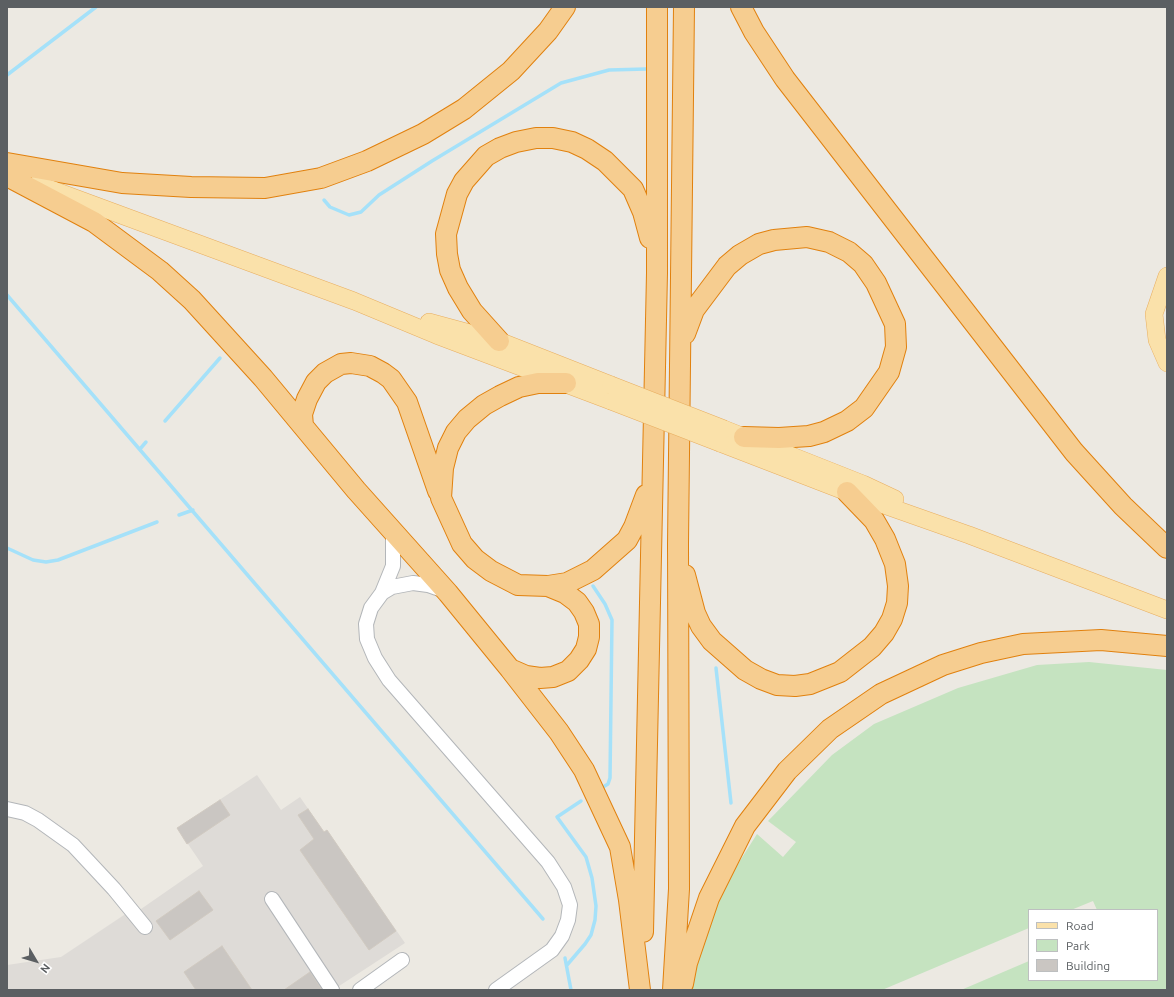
<!DOCTYPE html>
<html>
<head>
<meta charset="utf-8">
<style>
	body { margin:0 }
	#map { position:relative; width:1174px; height:997px; overflow:hidden; background:#ece9e2; font-family:Ubuntu,sans-serif }
	canvas { display:block }
	.frame { position:absolute; inset:0; border:8px solid #5b5f62; pointer-events:none }
	.legend { position:absolute; left:1028px; top:909px; width:130px; height:72px; box-sizing:border-box; background:#fff; border:1px solid #bdbfc0; margin:0; padding:5px 7px; list-style:none; font-size:12px; color:#5b5f62 }
	.legend li { display:flex; align-items:center; gap:8px; height:20px }
	.legend b { width:20px; border:1px solid #bdbfc0 }
	.north { position:absolute; left:16px; top:941px; width:40px; height:40px; -webkit-text-stroke:3px #fff; paint-order:stroke; rotate:128deg; font-size:11px; font-weight:700; line-height:16px; text-align:center; color:#5b5f62 }
	.north::after { content:''; display:block; margin:auto; width:14px; height:18px; background:#5b5f62; clip-path:polygon(50% 0,100% 100%,50% 72%,0 100%) }
</style>
</head>
<body>
<div id="map">
<canvas width="1174" height="997"></canvas>
<div class="frame"></div>
<ul class="legend">
<li><b style="height:5px;background:#fae1aa"></b>Road</li>
<li><b style="height:11px;background:#c5e3c0"></b>Park</li>
<li><b style="height:11px;background:#cac6c2"></b>Building</li>
</ul>
<div class="north">N</div>
</div>
<script>
const context = document.querySelector('canvas').getContext('2d');
context.lineJoin = 'round';
function paint(path, color) { context.fillStyle = color; context.fill(path, 'evenodd'); }
const poly = rows => new Path2D(rows.map(r => 'M' + r).join(''));
function trace(path, color, width, dash) { context.strokeStyle = color; context.lineWidth = width; context.lineCap = dash ? 'butt' : 'round'; context.setLineDash(dash || []); context.stroke(path); }
const industrial = poly([
	[257,775,281,810,300,797,324,832,327,830,405,943,333,990,7,990,7,965,61,957,136,907,141,909,203,866,177,828]
]);
const green = poly([
	[1089,662,1167,670,1167,990,961,990,1029,961,1029,980,1157,980,1157,910,1097,910,1093,901,1071,910,1029,910,1029,928,882,990,689,990,718,896,729,878,757,834,783,857,796,842,768,821,832,755,874,724,958,688,1037,665]
]);
const stream = poly([
	[7,75,96,7],
	[324,200,330,207,349,215,361,212,379,195,432,161,561,83,609,70,646,69],
	[7,295,543,919],
	[165,421,220,358],
	[140,449,146,442],
	[179,515,193,510],
	[7,548,33,560,46,562,58,560,157,522],
	[593,586,605,604,612,620,610,778,608,784,603,787],
	[716,668,731,803],
	[565,958,571,990],
	[567,965,585,944,591,935,595,920,596,906,592,878,586,857,557,817,581,801]
]);
const building = poly([
	[220,800,230,815,187,844,177,828,220,800],
	[308,809,324,832,327,830,396,931,369,950,300,850,314,839,298,815,308,809],
	[199,891,213,910,170,940,156,921,199,891],
	[222,946,252,990,196,990,184,972,222,946],
	[310,972,322,990,284,990,310,972]
]);
const minor = poly([
	[393,532,393,566,382,593,371,608,366,624,367,639,375,658,389,680,548,862,564,887,570,905,568,920,562,936,552,950,496,990],
	[382,593,392,587,413,583,428,585,445,591],
	[7,809,25,813,38,820,73,845,114,889,145,927],
	[272,899,332,990],
	[360,990,402,960]
]);
const major = poly([
	[37,184,354,301,436,335,611,401],
	[1167,276,1154,314,1157,340,1167,363],
	[429,322,499,341,611,385],
	[724,429,863,484,895,499],
	[720,443,847,492,969,535,1167,610]
]);
const highway = poly([
	[741,7,754,32,785,79,1074,452,1123,506,1167,548],
	[7,163,122,183,191,187,265,188,321,178,367,161,423,134,464,109,511,71,548,31,565,7],
	[7,176,94,222,160,271,192,300,263,378,356,490,448,593,510,669,559,732,584,770,620,847,629,900,640,990],
	[685,334,694,310,727,266,740,255,759,244,774,240,807,237,829,242,849,252,863,264,876,283,895,324,896,347,889,372,864,408,847,421,824,432,809,436,779,438,744,437],
	[499,341,472,311,458,288,450,270,447,254,446,234,457,194,464,181,486,156,500,148,516,142,536,138,553,138,572,142,587,149,605,161,633,189,643,212,650,238],
	[566,383,538,383,519,387,500,396,484,405,467,419,456,432,448,448,443,468,441,498,462,544,475,559,491,571,518,585,548,586,567,583,593,570,627,540,634,527,646,495],
	[303,426,302,414,307,399,316,382,325,373,341,364,351,363,370,366,383,373,391,379,407,402,438,491],
	[685,575,695,613,701,626,712,641,745,670,761,679,777,685,795,686,810,684,840,672,872,647,884,633,892,619,897,603,898,586,895,564,885,539,874,520,847,492],
	[510,669,526,676,540,678,553,677,568,671,579,660,586,649,589,637,589,624,584,612,577,602,565,593,548,586],
	[643,932,657,273,657,7],
	[683,984,687,963,709,898,745,826,787,771,830,729,881,694,943,665,981,653,1023,644,1101,640,1167,646],
	[673,990,679,889,678,544,684,7]
]);
const majorBridge = poly([
	[611,385,724,429],
	[611,401,720,443]
]);
paint(industrial, '#dedbd7');
paint(green, '#c5e3c0');
trace(stream, '#a5e1f9', 3.5);
paint(building, '#cac6c2');
trace(building, '#d1cac1', 1);
trace(minor, '#b3b6b9', 16);
trace(major, '#e8ae60', 18);
trace(highway, '#e1810e', 22);
trace(minor, '#fff', 14);
trace(major, '#fae1aa', 17);
trace(highway, '#f6cd90', 20);
trace(majorBridge, '#e8ae60', 18, []);
trace(majorBridge, '#fae1aa', 17);
</script>
</body>
</html>
